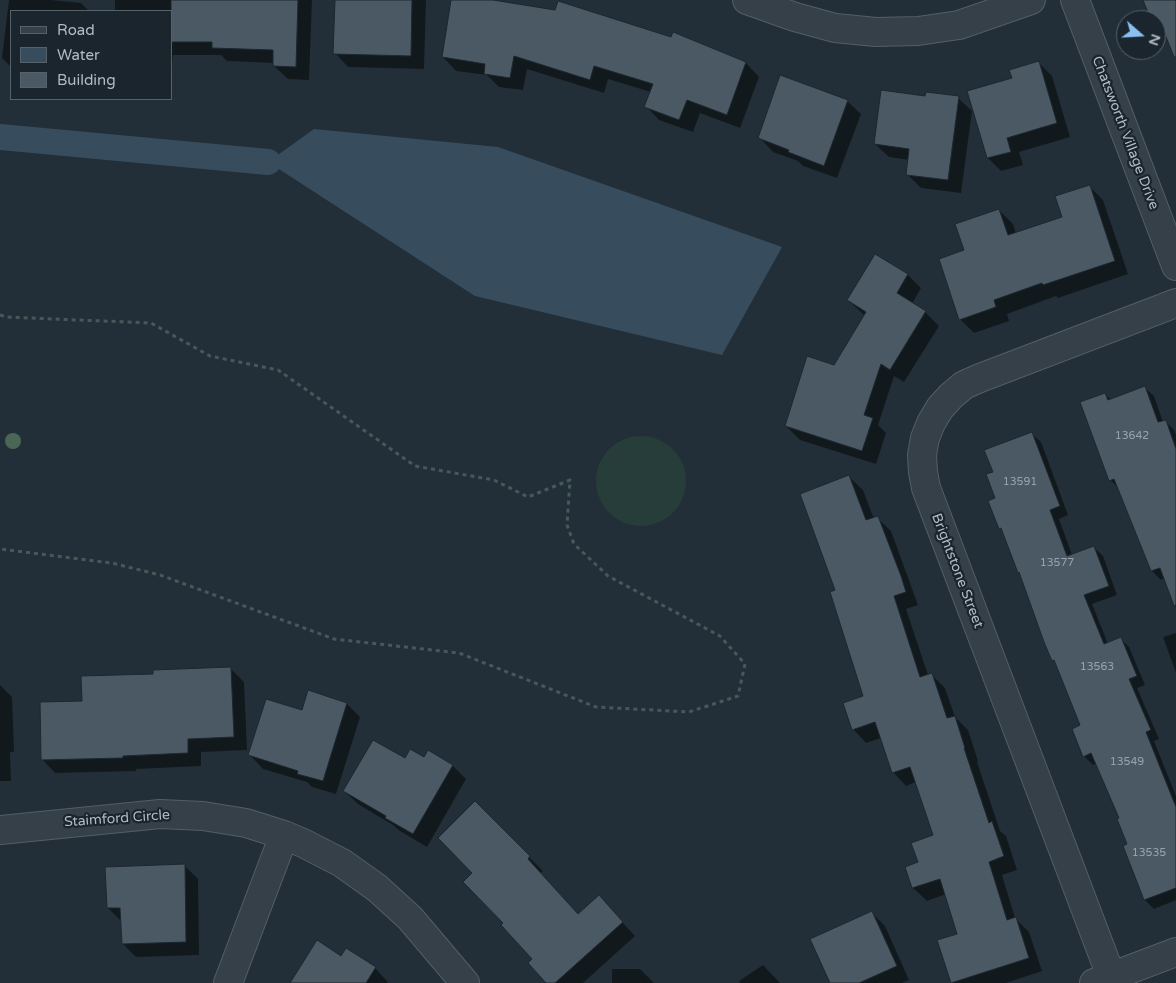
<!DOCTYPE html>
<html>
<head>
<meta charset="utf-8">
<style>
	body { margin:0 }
	#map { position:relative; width:1176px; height:983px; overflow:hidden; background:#232f38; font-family:"Varela Round",sans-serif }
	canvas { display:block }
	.legend { position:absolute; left:10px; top:10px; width:162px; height:90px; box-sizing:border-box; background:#1b252d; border:1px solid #57616a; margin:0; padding:6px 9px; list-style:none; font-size:15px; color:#b1bbc5 }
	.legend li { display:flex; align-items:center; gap:10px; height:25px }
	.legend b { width:25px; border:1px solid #57616a }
	.north { position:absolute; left:1116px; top:10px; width:50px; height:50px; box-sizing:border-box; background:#1b252d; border:1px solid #57616a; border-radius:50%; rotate:109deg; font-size:14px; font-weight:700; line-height:20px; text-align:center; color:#b1bbc5 }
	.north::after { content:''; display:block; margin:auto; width:18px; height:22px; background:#8abff1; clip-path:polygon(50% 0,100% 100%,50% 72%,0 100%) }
</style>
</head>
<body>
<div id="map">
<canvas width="1176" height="983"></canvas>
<ul class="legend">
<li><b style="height:6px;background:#364048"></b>Road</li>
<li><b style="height:14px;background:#374d5e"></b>Water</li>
<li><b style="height:14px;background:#4b5964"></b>Building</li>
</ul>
<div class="north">N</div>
</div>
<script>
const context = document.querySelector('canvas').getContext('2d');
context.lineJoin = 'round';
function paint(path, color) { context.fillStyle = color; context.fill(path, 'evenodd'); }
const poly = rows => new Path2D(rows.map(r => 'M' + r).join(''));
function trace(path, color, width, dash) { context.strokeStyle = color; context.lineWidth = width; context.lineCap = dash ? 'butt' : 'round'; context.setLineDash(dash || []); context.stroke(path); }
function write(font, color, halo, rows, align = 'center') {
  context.font = font + ' "Varela Round",sans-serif'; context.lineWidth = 4.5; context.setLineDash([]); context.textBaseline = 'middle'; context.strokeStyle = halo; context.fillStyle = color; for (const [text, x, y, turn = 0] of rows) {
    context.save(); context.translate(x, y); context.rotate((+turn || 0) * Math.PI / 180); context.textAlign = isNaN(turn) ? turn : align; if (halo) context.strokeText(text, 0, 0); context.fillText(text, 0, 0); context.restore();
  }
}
const green = poly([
	'596 481a45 45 0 1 1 90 0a45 45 0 1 1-90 0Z'
]);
const water = poly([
	[314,129,498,147,782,247,722,355,475,296,268,162]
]);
const shadow = poly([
	[9,0,51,0,81,3,89,11,11,11,11,67,2,58],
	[115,0,312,0,309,80,288,79,274,66,274,63,227,61,221,55,173,55,171,77,171,11,115,11],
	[382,0,426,0,424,69,348,67,335,53],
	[452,0,495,0,495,2,672,38,673,34,746,63,759,77,740,128,700,113,693,132,659,120,646,106,651,92,608,79,604,93,527,69,523,90,499,87,487,75,456,71,443,57],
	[1144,0,1176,0,1176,59,1169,40,1156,28,1156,20,1152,20],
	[1039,63,1052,76,1070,137,1019,152,1023,165,1001,171,988,158],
	[926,97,958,98,972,111,961,193,921,188,907,174,909,160,889,157,875,144],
	[847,101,861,114,837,178,803,166,798,161,773,152,760,138],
	[1089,186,1103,200,1128,274,1058,298,1056,296,1007,314,1009,321,974,333,960,319,965,251,999,210,1013,224,1016,234,1063,218],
	[876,255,908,275,921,288,912,304,925,312,939,326,904,382,894,376,878,425,886,433,876,464,800,440,786,426,834,367,865,316,848,300],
	[1145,388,1154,396,1163,422,1165,421,1174,430,1176,435,1176,608,1165,578,1161,580,1152,571,1120,489,1110,480,1105,394,1111,400],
	[1032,434,1041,442,1068,515,1059,519,1072,555,1094,547,1103,556,1117,595,1092,604,1108,644,1120,638,1129,647,1145,685,1137,688,1159,739,1154,741,1176,796,1176,900,1154,909,1145,900,1124,847,1129,845,1120,819,1097,763,1093,765,1084,756,1082,726,1057,664,1053,660,1046,641,1003,532,1000,528,994,473],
	[849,477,863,490,874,519,877,518,891,531,918,605,906,609,928,675,931,674,945,688,955,717,968,730,978,761,977,762,1000,831,1006,836,1017,870,1002,875,1015,918,1029,932,1042,971,1006,983,953,983,958,935,946,894,927,901,913,888,919,862,935,836,916,782,906,786,893,772,881,738,866,743,853,729,864,697,837,591],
	[1176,633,1176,673,1163,637],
	[230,668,244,682,247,750,201,752,201,766,136,769,136,771,55,773,42,759,154,675],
	[0,685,12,697,14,752,10,752,11,781,0,781],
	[347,704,360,717,336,794,312,787,307,782,263,769,250,755,303,712],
	[428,751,453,766,466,779,427,847,400,831,393,825,358,804,344,791,405,760,424,758],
	[475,803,543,871,540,873,579,915,612,911,635,936,583,983,548,983,534,960,505,923,474,873],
	[184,865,198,879,199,955,136,957,123,944,122,922,108,908],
	[872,913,885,926,909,980,902,983,831,983],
	[341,957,375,968,388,982,387,983,294,983],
	[763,965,780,983,740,983,739,981],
	[612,969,640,969,654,983,675,983,612,983]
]);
const canal = poly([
	[0,137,268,162]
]);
const building = poly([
	[171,0,298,0,296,67,273,66,273,50,212,48,212,42,171,42,171,0],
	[335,0,412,0,411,56,333,54,335,0],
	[451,0,493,0,555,10,558,1,671,37,673,32,746,62,727,115,687,100,679,120,644,107,653,84,594,66,590,80,514,56,510,78,484,74,485,64,442,57,451,0],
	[1143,0,1176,0,1176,57,1174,57,1161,24,1156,26,1156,20,1151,20,1143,0],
	[1039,61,1057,123,1007,138,1011,152,987,158,967,91,1012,78,1009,70,1039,61],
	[780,75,848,100,824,166,788,152,789,150,758,138,780,75],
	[881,90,925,96,926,92,959,96,948,180,906,175,909,149,874,144,881,90],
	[1090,185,1115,261,1043,285,1042,283,994,300,996,307,959,320,939,259,964,250,955,224,999,209,1008,235,1062,217,1055,196,1090,185],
	[875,254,908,274,897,293,926,311,890,370,881,364,864,415,873,418,862,451,785,426,807,356,834,365,866,312,847,300,875,254],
	[1145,386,1158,422,1166,420,1176,449,1176,605,1174,606,1160,568,1151,571,1114,479,1109,481,1080,402,1105,393,1108,400,1145,386],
	[1032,432,1060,506,1050,510,1067,556,1094,546,1109,586,1084,595,1104,644,1121,637,1137,676,1129,679,1151,730,1146,732,1176,807,1176,888,1144,900,1123,846,1127,844,1117,819,1119,818,1091,753,1083,757,1072,729,1080,725,1054,660,1052,661,1044,642,1019,572,1018,573,1001,528,999,529,988,501,995,498,986,474,993,472,984,450,1032,432],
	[849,475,866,520,878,516,901,576,906,592,894,596,920,677,932,673,947,718,955,716,965,748,964,748,989,823,992,821,1004,856,989,862,1007,920,1016,917,1029,958,951,983,937,940,957,934,940,879,912,888,905,867,918,862,911,843,933,835,910,767,892,773,875,722,852,730,843,703,863,696,830,592,835,590,800,494,849,475],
	[231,667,234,737,188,739,188,753,123,756,123,758,41,760,40,702,82,701,81,676,153,674,153,670,231,667],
	[308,690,347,703,323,781,297,774,298,771,248,755,266,699,302,710,308,690],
	[373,740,405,758,410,749,424,757,428,750,453,765,413,834,385,818,386,816,343,791,373,740],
	[475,801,530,856,528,859,578,914,599,895,623,922,555,983,546,983,528,963,532,959,501,925,503,923,463,882,472,873,438,838,475,801],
	[185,864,186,942,122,944,120,908,107,908,105,867,185,864],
	[872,911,897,966,859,983,830,983,810,939,872,911],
	[317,940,341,956,346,948,376,967,366,983,290,983,317,940]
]);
const path = poly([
	[0,315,6,317,151,323,210,356,278,370,415,466,494,480,528,497,570,480,567,525,574,544,608,576,720,636,745,664,738,696,689,712,596,707,459,653,334,639,160,575,112,563,0,549]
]);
const minor = poly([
	[747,0,795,17,835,28,876,32,918,31,959,25,1031,0],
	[1075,0,1176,266],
	[0,830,160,814,203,816,246,823,284,835,303,843,342,863,377,888,410,918,465,983],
	[1111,976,926,488,923,472,922,455,925,438,931,423,940,408,951,396,964,385,980,378,1176,303],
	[228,983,284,835],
	[1094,983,1176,952]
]);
const trees = [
	[13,441]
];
const numberNames = [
	["13642",1132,436],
	["13591",1020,482],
	["13577",1057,563],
	["13563",1097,667],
	["13549",1127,762],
	["13535",1149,853]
];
const streetNames = [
	["Chatsworth Village Drive",1125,133,69],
	["Brightstone Street",957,571,69],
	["Staimford Circle",117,819,-4]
];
paint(green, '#273d3a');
paint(water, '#374d5e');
paint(shadow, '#0007');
trace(canal, '#374d5e', 26);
paint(building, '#4b5964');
trace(building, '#1d272f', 1);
trace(minor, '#545e66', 30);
trace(path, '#465959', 3, [4, 4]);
trace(minor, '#364048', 28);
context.fillStyle = '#4a6756';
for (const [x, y] of trees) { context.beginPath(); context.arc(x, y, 8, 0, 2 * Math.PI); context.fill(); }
write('11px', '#98a2ad', null, numberNames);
write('14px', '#b1bbc5', '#1b252d', streetNames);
</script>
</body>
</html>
